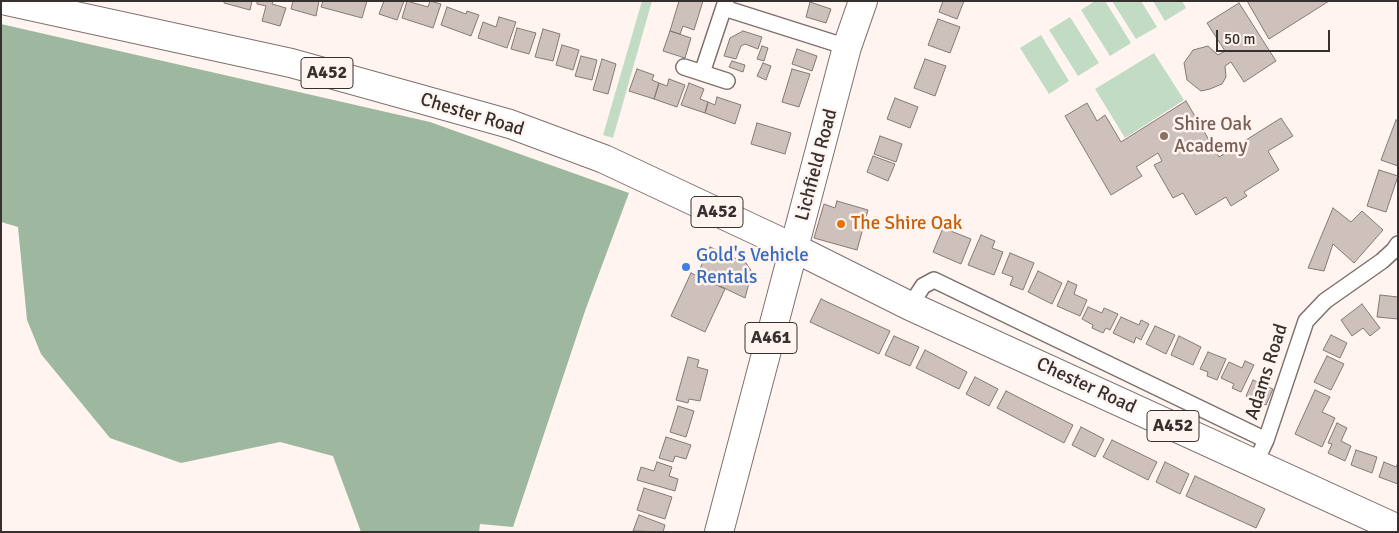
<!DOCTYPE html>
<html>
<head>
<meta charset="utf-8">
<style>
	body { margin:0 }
	#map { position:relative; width:1399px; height:533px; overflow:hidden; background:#fff4f0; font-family:Signika,sans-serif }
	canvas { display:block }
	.frame { position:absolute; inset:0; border:2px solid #36312f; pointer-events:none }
	.scale { position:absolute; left:1216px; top:30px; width:114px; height:22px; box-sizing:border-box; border:2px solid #36312f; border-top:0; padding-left:6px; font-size:15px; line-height:18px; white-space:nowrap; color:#36312f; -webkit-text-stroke:4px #fff4f0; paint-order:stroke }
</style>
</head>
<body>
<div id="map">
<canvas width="1399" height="533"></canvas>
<div class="frame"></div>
<div class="scale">50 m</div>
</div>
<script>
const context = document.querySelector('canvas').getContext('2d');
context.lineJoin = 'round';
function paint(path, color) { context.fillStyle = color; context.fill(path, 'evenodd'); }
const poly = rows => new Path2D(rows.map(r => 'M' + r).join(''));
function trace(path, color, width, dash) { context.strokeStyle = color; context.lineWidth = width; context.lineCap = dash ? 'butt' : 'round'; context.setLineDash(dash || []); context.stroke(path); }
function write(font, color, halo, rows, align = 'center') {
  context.font = font + ' Signika,sans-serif'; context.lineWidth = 5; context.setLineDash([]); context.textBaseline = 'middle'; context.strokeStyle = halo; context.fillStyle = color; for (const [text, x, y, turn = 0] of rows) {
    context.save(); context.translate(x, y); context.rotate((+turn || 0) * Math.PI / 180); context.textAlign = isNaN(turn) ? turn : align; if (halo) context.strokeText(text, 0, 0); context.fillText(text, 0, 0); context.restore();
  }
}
const green = poly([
	[642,1,652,1,613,138,603,135],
	[1095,1,1105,1,1131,43,1110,56,1081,10],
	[1112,1,1141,1,1157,27,1136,39],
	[1153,1,1182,1,1186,8,1165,21],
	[1070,17,1099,63,1078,76,1049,30],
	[1041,35,1069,81,1049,94,1020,48],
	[1154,53,1184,100,1125,138,1095,89]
]);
const forest = poly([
	[1,24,430,122,629,193,585,311,513,527,480,524,479,532,361,532,333,456,280,442,181,463,110,438,41,354,27,320,18,227,1,222]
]);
const building = poly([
	[224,1,252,1,250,10,224,3,224,1],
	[257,1,273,1,272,4,286,8,280,26,262,21,266,6,257,4,257,1],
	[293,1,319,1,316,16,291,9,293,1],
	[323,1,367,1,362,18,321,7,323,1],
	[384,1,404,1,397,20,379,14,384,1],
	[407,1,428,7,430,1,441,4,433,28,402,18,407,1],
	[679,1,703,1,694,30,683,26,680,34,670,31,679,1],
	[943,1,964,1,957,19,939,12,943,1],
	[1247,1,1329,1,1269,39,1247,1],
	[810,2,831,9,826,23,806,17,810,2],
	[1239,3,1276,61,1244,82,1231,62,1225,66,1226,77,1222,84,1210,89,1201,91,1187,80,1184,63,1193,50,1208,46,1218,55,1225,51,1207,23,1239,3],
	[447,7,466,14,467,11,479,15,471,36,441,25,447,7],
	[499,17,516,22,507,48,478,38,483,22,496,27,499,17],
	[938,19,960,27,950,53,928,45,938,19],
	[517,28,536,33,529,54,511,49,517,28],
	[543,29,560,34,553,61,535,57,543,29],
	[670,31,691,38,685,58,663,51,670,31],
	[743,31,762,37,758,49,745,44,741,46,736,59,724,56,730,38,743,31],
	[562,45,579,50,573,70,556,65,562,45],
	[762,46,768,48,764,61,757,59,762,46],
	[797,49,817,56,812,71,792,64,797,49],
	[581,56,597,60,592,80,575,76,581,56],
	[602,59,616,64,608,94,593,90,602,59],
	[925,59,946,66,935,96,914,88,925,59],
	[732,61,745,65,743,72,729,67,732,61],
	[763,63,771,66,766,80,757,76,763,63],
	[637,69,654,75,652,80,659,83,654,99,629,91,637,69],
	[792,69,810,74,799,107,782,102,792,69],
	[669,79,685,85,677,107,654,99,659,83,667,86,669,79],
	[689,83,704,89,700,99,708,102,705,113,681,105,689,83],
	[717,97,741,105,735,124,705,113,708,102,715,105,717,97],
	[895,98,918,107,910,128,887,119,895,98],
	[1186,101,1219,157,1281,118,1293,136,1268,151,1279,170,1244,192,1247,196,1231,206,1226,197,1196,215,1183,193,1173,198,1154,165,1162,161,1158,153,1136,167,1142,176,1111,195,1065,116,1087,103,1097,121,1105,115,1121,142,1186,101],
	[1396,120,1398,120,1398,166,1381,160,1396,120],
	[757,123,791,133,785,154,751,144,757,123],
	[880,136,902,144,896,162,874,154,880,136],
	[873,156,895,164,888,181,867,172,873,156],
	[1379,170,1398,176,1386,212,1367,206,1379,170],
	[837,201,868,210,857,250,814,238,824,204,835,208,837,201],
	[1333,208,1351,222,1362,211,1383,230,1354,263,1333,244,1324,271,1308,268,1333,208],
	[943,228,971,239,961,264,933,252,943,228],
	[981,235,995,241,992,248,1003,252,994,275,968,265,981,235],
	[710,247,746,263,752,272,745,298,697,275,710,247],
	[1010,253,1034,263,1023,290,1010,285,1013,277,1002,273,1010,253],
	[1038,271,1062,283,1052,304,1028,292,1038,271],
	[691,273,725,289,705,332,671,316,691,273],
	[1068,281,1077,285,1074,294,1087,300,1080,316,1057,306,1068,281],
	[1380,295,1398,297,1398,319,1377,317,1380,295],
	[821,299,890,331,879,354,810,322,821,299],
	[1362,304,1380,328,1370,336,1363,328,1352,336,1341,320,1362,304],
	[1088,307,1102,313,1104,308,1118,314,1110,330,1106,328,1103,333,1092,328,1093,325,1082,319,1088,307],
	[1121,317,1139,325,1141,320,1149,324,1141,340,1136,337,1134,343,1113,333,1121,317],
	[1155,326,1175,335,1166,354,1146,344,1155,326],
	[1331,335,1347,343,1340,358,1323,350,1331,335],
	[894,336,919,347,910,366,885,355,894,336],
	[1179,336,1201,347,1193,365,1171,355,1179,336],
	[925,350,967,372,959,389,916,368,925,350],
	[1208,352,1226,359,1217,380,1207,376,1208,372,1200,369,1208,352],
	[1327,356,1344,364,1331,390,1314,382,1327,356],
	[688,357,699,360,697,367,708,370,700,401,689,399,688,403,676,400,688,357],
	[1245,361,1254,365,1241,392,1232,388,1234,384,1221,378,1229,362,1242,368,1245,361],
	[975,377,998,389,989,406,966,394,975,377],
	[1253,380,1273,389,1266,405,1246,396,1253,380],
	[1315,390,1330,397,1322,412,1335,418,1322,447,1295,434,1315,390],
	[1006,391,1073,425,1064,443,997,408,1006,391],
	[678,406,694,411,686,437,670,432,678,406],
	[1337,423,1347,428,1341,441,1351,446,1345,461,1328,453,1332,444,1328,443,1337,423],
	[1081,427,1104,439,1095,457,1072,445,1081,427],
	[666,437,691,445,686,459,675,456,673,462,659,458,666,437],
	[1112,440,1157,462,1148,480,1103,457,1112,440],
	[1356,450,1377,457,1372,473,1351,465,1356,450],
	[657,462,672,467,669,476,678,479,675,491,637,480,641,467,654,471,657,462],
	[1165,462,1189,474,1180,494,1156,482,1165,462],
	[1384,462,1396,467,1398,463,1398,484,1379,477,1384,462],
	[1195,476,1265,509,1256,528,1186,496,1195,476],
	[644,488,672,497,665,519,637,510,644,488],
	[639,515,665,525,663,532,633,531,639,515]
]);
const street = poly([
	[724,8,847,47],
	[684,67,727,81],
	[702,73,726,1],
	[910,306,923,286,934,280,1266,440],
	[1255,464,1266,440,1306,321,1325,301,1382,261,1394,250,1398,244]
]);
const highway = poly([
	[7,1,291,63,510,124,604,159,794,248,910,306,1398,529],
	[719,532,847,47,863,1]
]);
const markers = [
	[1164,136,5,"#8d6e63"],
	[841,224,5,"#e8710a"],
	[686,267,5,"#3f7fe0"]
];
const shields = [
	[327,73,52],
	[717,212,52],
	[771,338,52],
	[1173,426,52]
];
const shieldNames = [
	["A452",327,73],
	["A452",717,212],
	["A461",771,338],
	["A452",1173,426]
];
const streetNames = [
	["Chester Road",472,115,17],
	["Lichfield Road",817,165,-75],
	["Adams Road",1267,372,-72],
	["Chester Road",1086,386,25]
];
const educationNames = [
	["Shire Oak",1174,125],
	["Academy",1174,147]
];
const foodNames = [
	["The Shire Oak",851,224]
];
const shopNames = [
	["Gold's Vehicle",696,256],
	["Rentals",696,278]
];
paint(green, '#c2dbc4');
paint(forest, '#9db89f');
paint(building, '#cec0bb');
trace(building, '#857974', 1);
trace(street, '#7d716d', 18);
trace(highway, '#7d716d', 30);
trace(street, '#fff', 15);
trace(highway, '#fff', 28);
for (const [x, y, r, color] of markers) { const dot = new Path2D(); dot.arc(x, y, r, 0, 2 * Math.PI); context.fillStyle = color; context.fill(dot); trace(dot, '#fff4f0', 2); }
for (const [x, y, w] of shields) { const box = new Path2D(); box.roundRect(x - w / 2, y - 15.5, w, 31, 4); context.fillStyle = '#fff4f0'; context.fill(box); trace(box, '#36312f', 1); }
write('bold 18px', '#36312f', null, shieldNames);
write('19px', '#36312f', '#fff4f0', streetNames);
write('19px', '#785e54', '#fff4f0', educationNames, 'left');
write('19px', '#c56008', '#fff4f0', foodNames, 'left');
write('19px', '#366cbe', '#fff4f0', shopNames, 'left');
</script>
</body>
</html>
